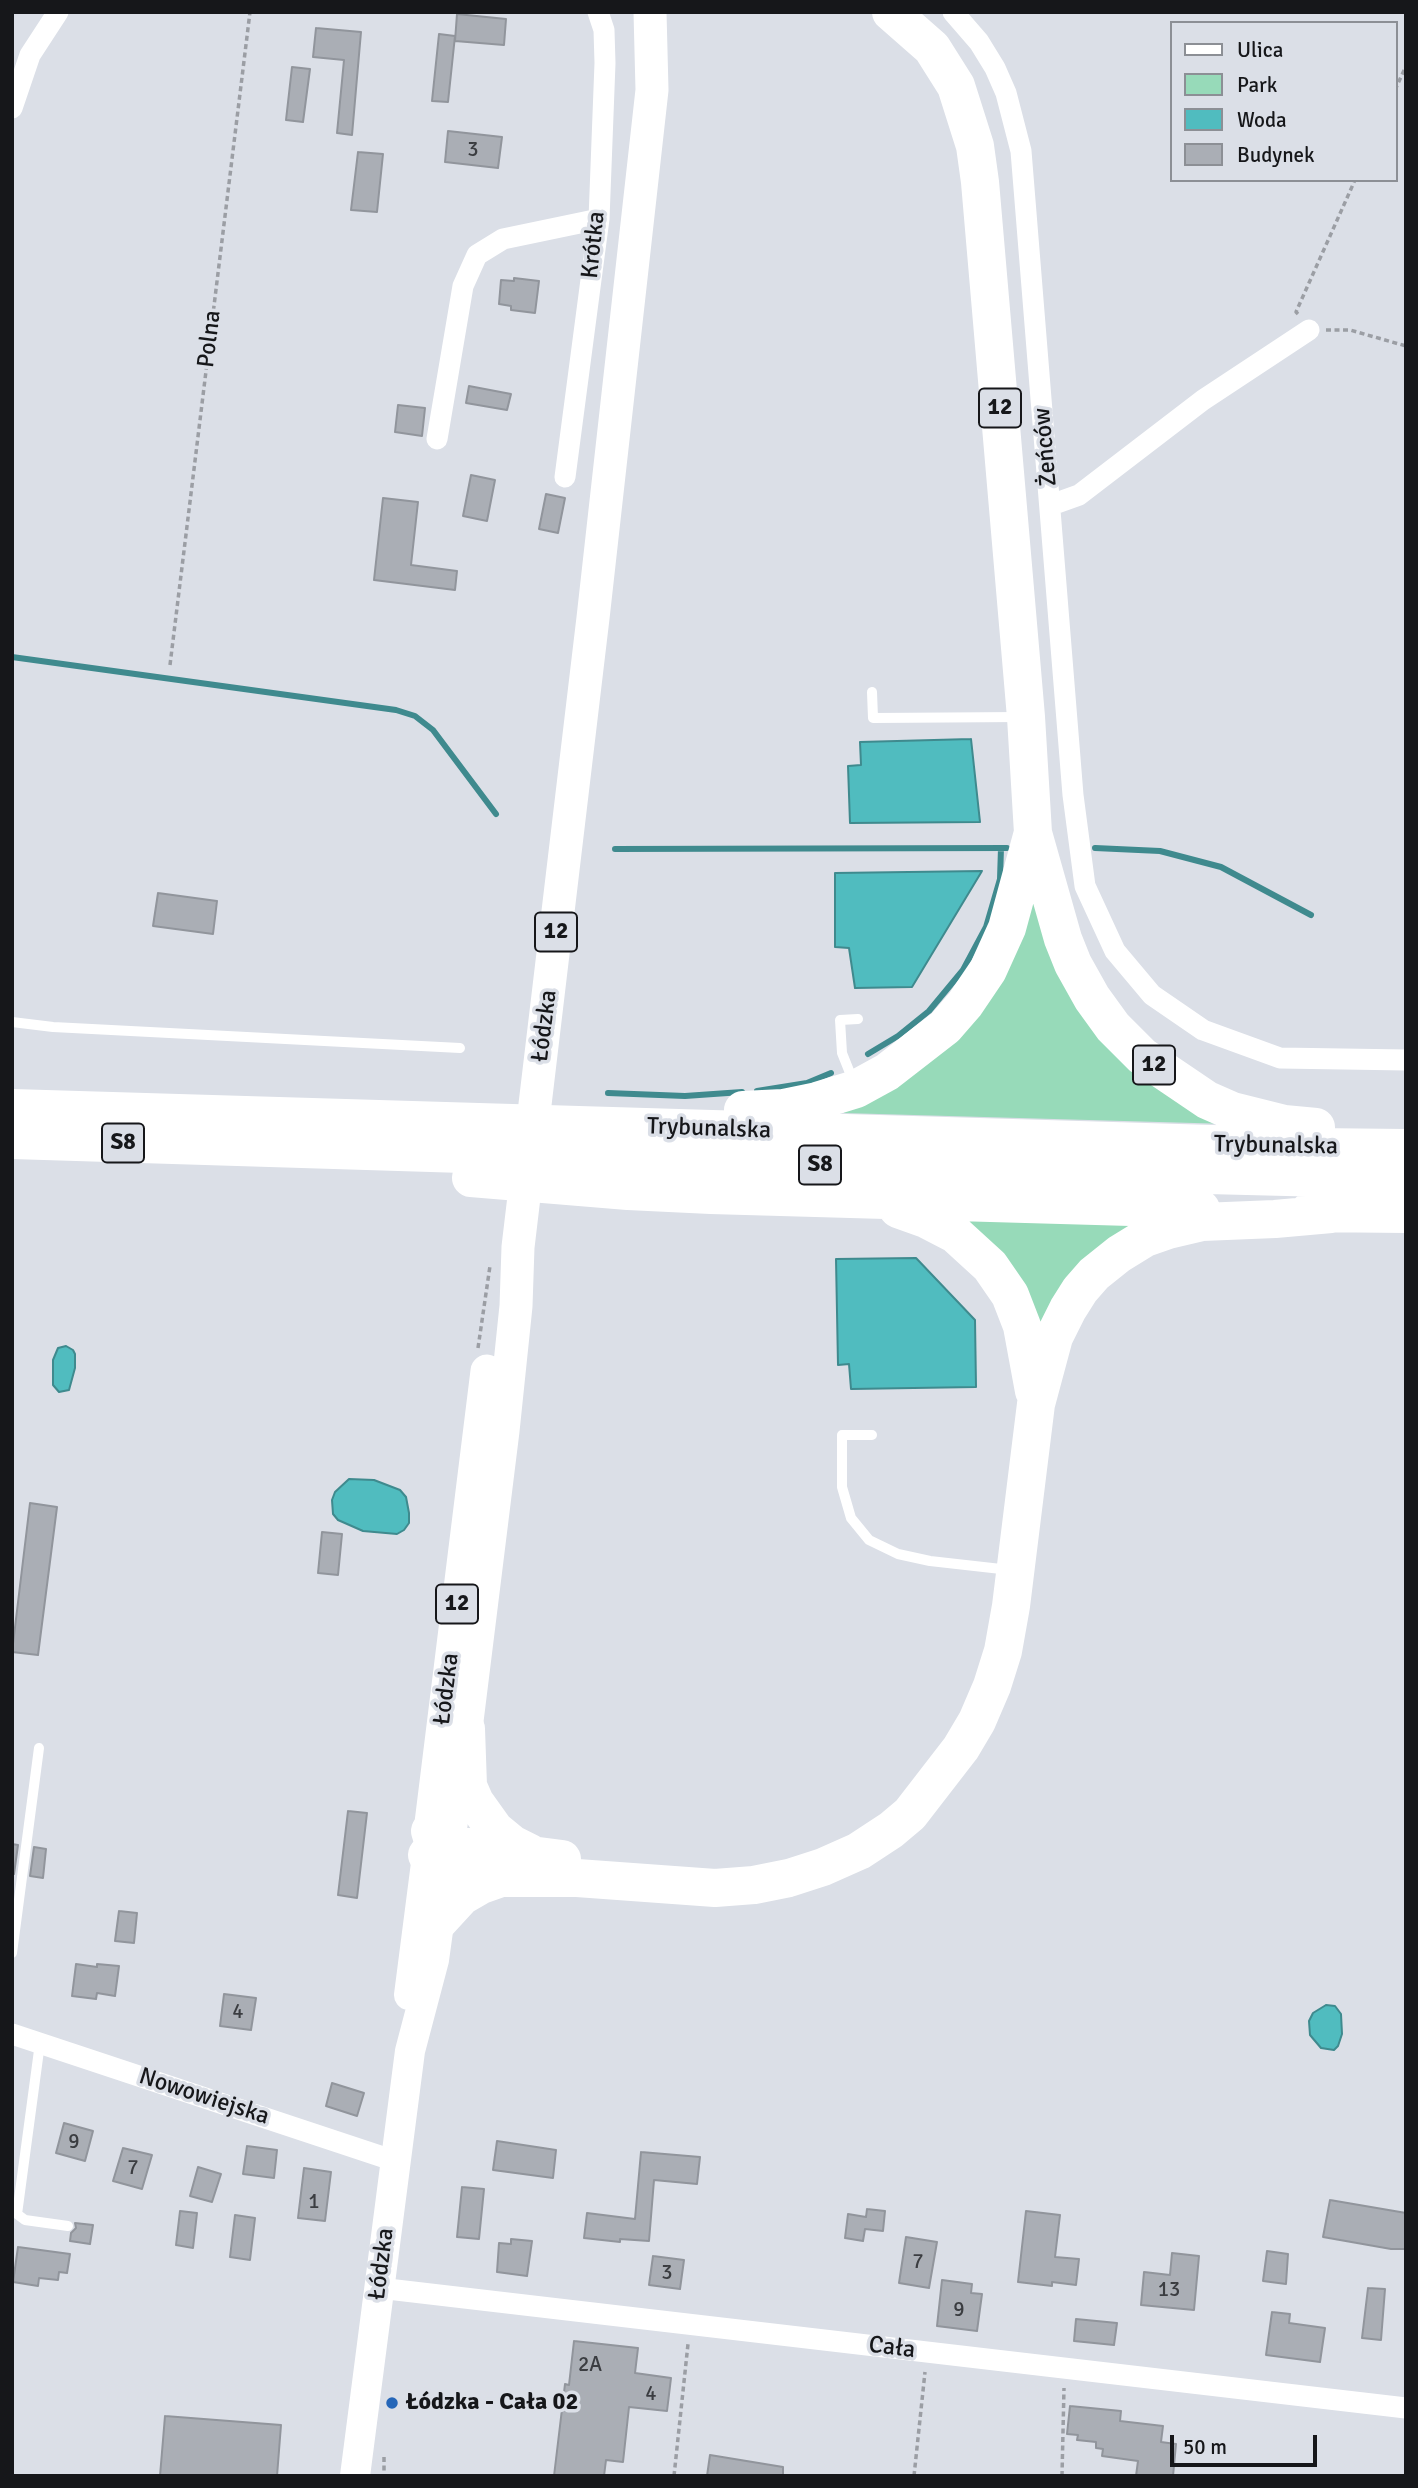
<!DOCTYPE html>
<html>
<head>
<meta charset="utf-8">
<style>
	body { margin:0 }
	#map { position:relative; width:1418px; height:2488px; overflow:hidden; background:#dbdfe7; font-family:Signika,sans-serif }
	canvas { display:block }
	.frame { position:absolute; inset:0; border:14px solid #16171a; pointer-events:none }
	.legend { position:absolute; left:1170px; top:21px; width:228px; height:161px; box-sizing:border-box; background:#dbdfe7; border:2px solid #8c8f95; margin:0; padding:9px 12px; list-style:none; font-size:21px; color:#16171a }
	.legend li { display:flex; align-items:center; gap:14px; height:35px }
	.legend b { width:35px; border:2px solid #8c8f95 }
	.scale { position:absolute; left:1170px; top:2435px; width:147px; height:32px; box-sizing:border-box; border:4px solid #16171a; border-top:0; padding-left:9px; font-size:21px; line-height:24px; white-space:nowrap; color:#16171a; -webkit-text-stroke:5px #dbdfe7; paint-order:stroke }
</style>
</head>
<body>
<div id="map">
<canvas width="1418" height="2488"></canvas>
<div class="frame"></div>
<ul class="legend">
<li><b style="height:9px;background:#fff"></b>Ulica</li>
<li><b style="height:19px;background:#97dab9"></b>Park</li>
<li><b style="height:19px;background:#50bcbf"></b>Woda</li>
<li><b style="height:19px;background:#aaaeb5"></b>Budynek</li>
</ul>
<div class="scale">50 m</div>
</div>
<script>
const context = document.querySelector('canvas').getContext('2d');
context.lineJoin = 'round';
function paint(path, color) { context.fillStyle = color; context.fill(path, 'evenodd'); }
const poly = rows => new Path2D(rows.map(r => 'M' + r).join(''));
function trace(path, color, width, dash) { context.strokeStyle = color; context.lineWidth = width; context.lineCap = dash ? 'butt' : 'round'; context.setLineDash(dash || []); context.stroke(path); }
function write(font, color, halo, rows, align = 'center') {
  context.font = font + ' Signika,sans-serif'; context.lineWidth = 7; context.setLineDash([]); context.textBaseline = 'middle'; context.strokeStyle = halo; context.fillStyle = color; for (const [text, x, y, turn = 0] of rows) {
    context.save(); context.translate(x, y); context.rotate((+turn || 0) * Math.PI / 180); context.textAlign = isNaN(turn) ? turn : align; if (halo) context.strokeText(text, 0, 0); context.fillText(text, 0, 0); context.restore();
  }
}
const green = poly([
	[1036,887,1058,968,1229,1124,844,1113,841,1107,889,1081],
	[949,1214,1139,1220,1040,1343]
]);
const water = poly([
	[971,739,980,822,850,823,848,766,861,765,860,742,971,739],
	[982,871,912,987,855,988,849,948,835,947,835,873,982,871],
	[916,1258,975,1320,976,1387,851,1389,849,1364,838,1365,836,1259,916,1258],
	[66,1346,73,1350,75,1354,75,1368,69,1390,59,1392,53,1385,53,1360,58,1348,66,1346],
	[349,1479,374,1480,400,1490,406,1497,409,1513,409,1523,404,1530,397,1534,363,1531,338,1520,333,1514,332,1500,335,1492,349,1479],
	[1326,2005,1335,2006,1341,2014,1342,2034,1338,2046,1334,2050,1321,2048,1310,2035,1309,2021,1313,2013,1326,2005]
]);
const stream = poly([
	[12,657,396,710,415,716,433,730,496,814],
	[1095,848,1160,851,1221,867,1311,915],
	[615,849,1007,848],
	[868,1054,898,1036,929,1011,963,970,986,927,1000,879,1001,848],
	[757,1091,807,1083,831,1073],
	[608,1093,685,1096,742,1092]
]);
const building = poly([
	[457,14,506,19,504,45,455,41,457,14],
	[316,28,361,32,352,135,337,133,344,60,313,57,316,28],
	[439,34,455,36,448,102,432,101,439,34],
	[292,67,310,69,303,122,286,120,292,67],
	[448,131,502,137,498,168,445,162,448,131],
	[358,152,383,154,377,212,351,210,358,152],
	[514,278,539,281,535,313,511,310,511,306,499,304,501,280,514,281,514,278],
	[469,386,511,394,507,410,466,403,469,386],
	[398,405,425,408,422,436,395,432,398,405],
	[471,475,495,480,487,521,463,516,471,475],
	[546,494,565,498,558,533,539,529,546,494],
	[383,498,418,502,411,565,457,571,455,590,374,580,383,498],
	[158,893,217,901,213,934,153,926,158,893],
	[30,1503,57,1507,38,1655,12,1652,30,1503],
	[322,1532,342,1534,338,1575,318,1573,322,1532],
	[348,1811,367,1813,357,1898,338,1895,348,1811],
	[12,1844,18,1845,14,1874,12,1874,12,1844],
	[34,1847,46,1849,43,1878,30,1876,34,1847],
	[119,1911,137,1913,134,1943,115,1941,119,1911],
	[76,1964,97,1967,97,1964,119,1966,115,1996,97,1993,96,1999,72,1996,76,1964],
	[224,1994,256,1998,251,2030,220,2026,224,1994],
	[332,2083,364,2093,357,2116,326,2106,332,2083],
	[64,2123,93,2131,85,2161,56,2153,64,2123],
	[497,2141,556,2150,553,2178,493,2170,497,2141],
	[247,2146,277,2150,274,2178,243,2174,247,2146],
	[123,2148,152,2155,142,2189,113,2181,123,2148],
	[641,2152,700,2157,697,2184,654,2180,649,2241,620,2239,620,2242,584,2238,587,2213,635,2219,641,2152],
	[198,2167,221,2174,212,2202,190,2196,198,2167],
	[304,2168,331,2172,325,2221,298,2218,304,2168],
	[462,2187,484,2189,479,2239,457,2237,462,2187],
	[1330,2200,1406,2213,1406,2249,1391,2249,1323,2237,1330,2200],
	[867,2209,885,2211,883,2231,865,2229,863,2241,845,2238,848,2214,866,2217,867,2209],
	[180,2211,197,2213,193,2248,176,2245,180,2211],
	[1026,2211,1060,2215,1055,2257,1079,2259,1076,2285,1052,2282,1052,2286,1018,2282,1026,2211],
	[235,2215,255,2218,250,2260,230,2257,235,2215],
	[75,2223,93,2225,90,2244,70,2241,71,2233,76,2228,75,2223],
	[906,2237,937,2242,929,2288,899,2283,906,2237],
	[511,2239,532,2241,527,2276,497,2272,499,2243,511,2244,511,2239],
	[18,2247,70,2254,67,2273,59,2272,58,2280,39,2278,38,2286,13,2282,18,2247],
	[1267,2251,1288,2254,1286,2284,1263,2281,1267,2251],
	[1172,2253,1199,2256,1194,2310,1141,2305,1144,2272,1170,2275,1172,2253],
	[653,2256,684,2260,680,2289,649,2285,653,2256],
	[942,2280,972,2284,971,2293,982,2294,977,2331,937,2326,942,2280],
	[1368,2288,1385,2289,1381,2340,1362,2338,1368,2288],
	[1272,2312,1290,2314,1289,2323,1325,2328,1320,2362,1266,2355,1272,2312],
	[1076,2319,1117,2323,1114,2345,1074,2341,1076,2319],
	[574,2341,638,2348,635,2373,671,2378,667,2411,629,2407,623,2462,606,2460,604,2476,554,2476,565,2384,569,2385,574,2341],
	[1070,2406,1121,2411,1120,2421,1163,2426,1161,2442,1176,2444,1173,2476,1136,2476,1138,2461,1102,2456,1103,2449,1096,2448,1096,2442,1077,2440,1078,2435,1067,2434,1070,2406],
	[165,2416,281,2425,277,2476,160,2476,165,2416],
	[710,2455,783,2467,783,2476,707,2476,710,2455]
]);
const path = poly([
	[1395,90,1406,66],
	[1298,314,1296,312,1355,180],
	[1326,330,1350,330,1406,346],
	[170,665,250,12],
	[478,1348,490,1266],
	[384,2457,384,2476],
	[674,2476,688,2344],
	[914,2476,925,2372],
	[1062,2476,1064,2388]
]);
const lane = poly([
	[872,692,873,718,1020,717],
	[12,1022,53,1027,460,1048],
	[854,1083,842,1053,840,1020,858,1019],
	[872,1435,842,1435,842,1487,851,1518,869,1540,898,1554,930,1561,1010,1570],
	[12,1953,39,1748],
	[40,2043,17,2214,25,2220,68,2226]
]);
const street = poly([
	[953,12,979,42,995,68,1006,93,1021,151,1073,795,1085,886,1115,951,1152,995,1203,1030,1280,1058,1406,1060],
	[12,108,30,55,58,12],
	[437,439,463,286,477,255,503,239,599,219],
	[565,477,599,219,605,63,604,30,598,12],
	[1051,505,1079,495,1203,400,1309,330],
	[12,2034,395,2161],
	[379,2288,1406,2408]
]);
const secondary = poly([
	[409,1995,429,1840],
	[355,2476,410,2051,434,1960,461,1763]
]);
const primary = poly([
	[466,1729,503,1431,516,1306,518,1247,593,618,652,90,650,12],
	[430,1831,487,1371]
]);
const highway = poly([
	[891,12,932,48,956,86,975,146,980,182,1026,717,1033,833,1063,939,1073,964,1092,998,1113,1027,1142,1056,1207,1100,1232,1111,1284,1124,1316,1127],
	[12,1108,1312,1147,1406,1148],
	[743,1110,783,1108,817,1101,856,1089,887,1072,945,1027,965,1004,988,970,1007,928,1032,836],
	[12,1140,850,1166,1406,1180],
	[471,1178,628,1191,711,1195,1201,1209],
	[898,1209,926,1219,955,1234,990,1266,1010,1295,1022,1326,1034,1391],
	[1307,1213,1406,1214],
	[466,1729,468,1786,475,1802,495,1830,512,1844,530,1853],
	[430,1831,436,1851,446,1861,458,1870,478,1878,577,1878,715,1888,754,1885,789,1878,823,1867,859,1851,891,1830,910,1814,961,1748,977,1721,992,1686,1003,1651,1011,1606,1036,1404,1054,1337,1068,1309,1080,1290,1094,1274,1119,1254,1145,1238,1168,1230,1202,1222,1275,1219,1331,1214],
	[427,1855,447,1848,469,1847,562,1859],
	[439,1921,462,1896,481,1885,498,1879]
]);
const markers = [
	[392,2403,7,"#2566b8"]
];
const numberNames = [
	["3",473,150],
	["4",238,2012],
	["9",74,2142],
	["7",133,2168],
	["1",314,2202],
	["7",918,2262],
	["3",667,2273],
	["13",1169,2290],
	["9",959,2310],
	["2A",590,2365],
	["4",651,2394]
];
const shields = [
	[1000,408,42],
	[556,932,42],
	[1154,1065,42],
	[123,1143,42],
	[820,1165,42],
	[457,1604,42]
];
const shieldNames = [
	["12",1000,408],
	["12",556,932],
	["12",1154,1065],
	["S8",123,1143],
	["S8",820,1165],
	["12",457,1604]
];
const streetNames = [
	["Krótka",594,245,-84],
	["Polna",210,339,-83],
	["Żeńców",1046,447,-95],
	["Łódzka",545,1026,-83],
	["Trybunalska",709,1129,2],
	["Trybunalska",1276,1146,1],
	["Łódzka",447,1689,-83],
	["Nowowiejska",204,2097,18],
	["Łódzka",382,2264,-83],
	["Cała",892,2348,7]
];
const poiNames = [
	["Łódzka - Cała 02",406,2403]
];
paint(green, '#97dab9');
paint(water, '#50bcbf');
trace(water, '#3f8a8e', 2);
trace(stream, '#3f8a8e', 6);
paint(building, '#aaaeb5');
trace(building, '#91959c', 2);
trace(path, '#9b9ea4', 3.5, [5, 3.5]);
trace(lane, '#fff', 10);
trace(street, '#fff', 21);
trace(secondary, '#fff', 30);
trace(primary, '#fff', 33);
trace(highway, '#fff', 38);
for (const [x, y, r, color] of markers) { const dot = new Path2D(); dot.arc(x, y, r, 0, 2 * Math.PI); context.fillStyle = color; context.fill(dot); trace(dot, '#dbdfe7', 2.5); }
write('21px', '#3b3d41', null, numberNames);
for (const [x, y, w] of shields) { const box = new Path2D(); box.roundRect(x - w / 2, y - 19.5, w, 39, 5); context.fillStyle = '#dbdfe7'; context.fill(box); trace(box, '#16171a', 2); }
write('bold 23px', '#16171a', null, shieldNames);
write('24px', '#16171a', '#dbdfe7', streetNames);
write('bold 24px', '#16171a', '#dbdfe7', poiNames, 'left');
</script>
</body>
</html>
